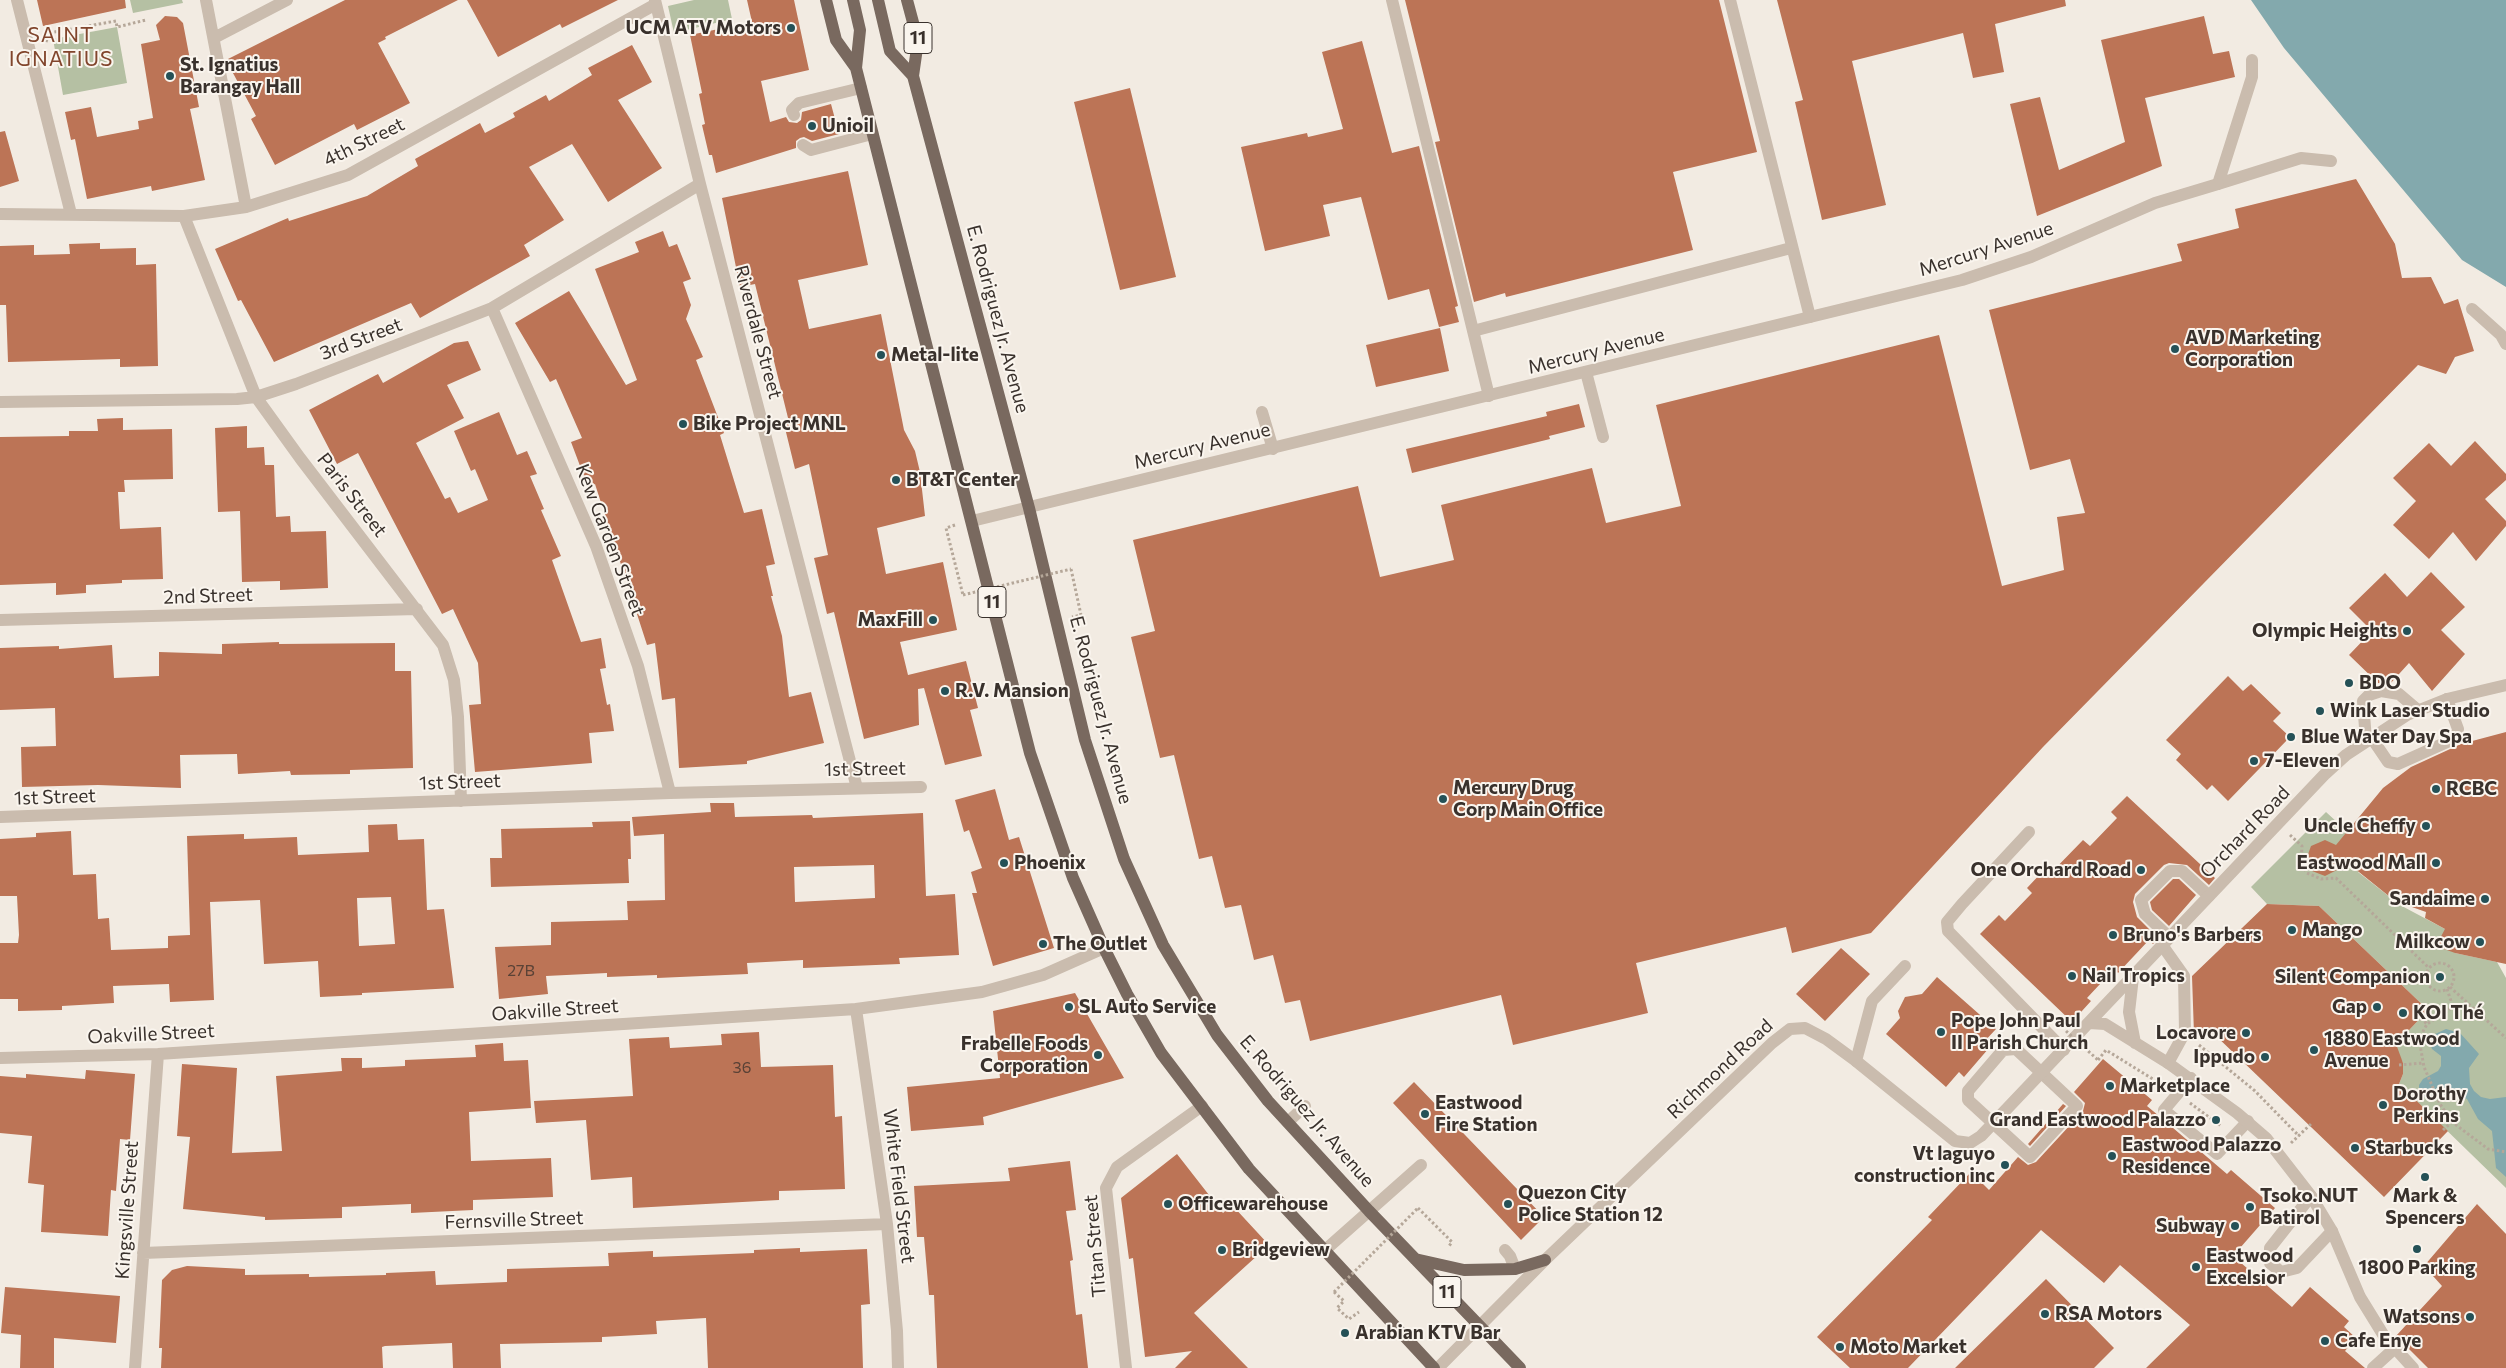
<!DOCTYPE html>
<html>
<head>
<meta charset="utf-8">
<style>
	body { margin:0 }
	canvas { display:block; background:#f2ebe2 }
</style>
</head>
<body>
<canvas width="2506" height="1368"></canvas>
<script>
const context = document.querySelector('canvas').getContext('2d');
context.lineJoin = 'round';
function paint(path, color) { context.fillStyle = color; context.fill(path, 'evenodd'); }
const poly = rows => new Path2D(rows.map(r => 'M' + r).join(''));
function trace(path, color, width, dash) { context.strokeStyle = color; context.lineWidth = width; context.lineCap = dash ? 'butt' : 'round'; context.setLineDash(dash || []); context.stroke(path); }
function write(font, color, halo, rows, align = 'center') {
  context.font = font + ' Commissioner,sans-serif'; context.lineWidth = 4; context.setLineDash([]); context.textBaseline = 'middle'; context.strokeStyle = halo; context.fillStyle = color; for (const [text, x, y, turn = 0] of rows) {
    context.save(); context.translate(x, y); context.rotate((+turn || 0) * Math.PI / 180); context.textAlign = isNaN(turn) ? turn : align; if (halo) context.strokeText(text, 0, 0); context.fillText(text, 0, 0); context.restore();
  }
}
const green = poly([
	[130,0,182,0,183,3,133,13],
	[694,0,728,0,732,19,674,33,668,6],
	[117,27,127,83,63,95,53,39],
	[2326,812,2373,855,2358,872,2400,905,2445,929,2455,953,2497,962,2506,978,2506,1188,2399,1084,2403,1074,2403,1063,2394,1046,2428,1010,2319,906,2267,904,2251,887]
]);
const water = poly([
	[2251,0,2506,0,2506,287,2462,260,2284,48],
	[2446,1029,2460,1033,2479,1054,2469,1068,2470,1084,2474,1091,2481,1097,2490,1099,2506,1097,2506,1177,2496,1168,2492,1131,2478,1119,2467,1099,2456,1094,2432,1100,2427,1099,2419,1090,2419,1085,2423,1079,2438,1071,2441,1066,2441,1056,2432,1049,2429,1039,2433,1035]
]);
const building = poly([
	[37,0,125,0,126,8,43,26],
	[345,0,458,0,385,37,386,39,378,43,410,103,357,130,354,124,275,165,251,119,256,116,226,60],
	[467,0,618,0,562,28,560,24,498,57],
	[747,0,794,0,809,70,761,81,770,122,786,117,789,122,797,123,801,120,802,112,831,104,839,134,812,141,804,137,800,138,796,141,796,148,716,173,712,155,709,155,702,125,705,124,699,94,702,93,690,35,752,22],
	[1405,0,1719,0,1757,152,1673,172,1693,250,1506,297,1505,293,1474,302,1435,142,1440,141],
	[1777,0,2065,0,2066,6,1995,24,2004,72,1973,78,1963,33,1852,61,1886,205,1822,220,1795,102,1803,100],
	[165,16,177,17,183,23,199,107,190,109,205,180,152,191,151,186,87,199,75,139,71,140,65,112,91,107,97,137,139,129,138,121,153,118,141,44,160,40,156,25],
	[2204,16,2213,54,2229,51,2235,77,2145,98,2162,166,2037,216,2010,104,2040,97,2059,170,2125,142,2101,40],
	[1362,41,1392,153,1419,146,1458,306,1455,307,1459,322,1439,327,1429,289,1388,300,1361,197,1323,205,1330,236,1265,251,1241,147,1307,133,1308,137,1343,129,1322,52],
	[632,45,652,82,618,100,662,168,608,202,572,144,529,167,564,220,524,245,530,256,420,318,411,303,274,362,241,300,238,301,215,249,288,218,289,221,367,196,418,166,415,159,480,123,485,133,515,117,513,113,546,95,549,101,592,75,588,68],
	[1130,88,1176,277,1120,290,1074,102],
	[5,131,19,181,0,187,0,132],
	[848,171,868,265,798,280,809,329,881,314,904,430,915,451,920,472,925,516,877,528,886,574,943,562,957,630,900,642,908,675,966,661,978,708,970,710,982,756,945,765,924,688,918,689,919,725,864,739,834,612,827,614,814,558,828,555,809,464,795,469,784,424,789,422,755,284,740,287,722,198],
	[2356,179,2395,244,2402,278,2431,277,2444,304,2458,299,2474,351,2455,357,2446,374,2418,365,2043,747,1871,933,1792,953,1786,927,1636,963,1648,1013,1513,1045,1501,995,1310,1041,1300,1000,1285,1003,1273,955,1254,960,1241,905,1225,908,1212,856,1199,859,1174,755,1160,758,1131,637,1155,631,1133,540,1358,486,1380,577,1454,560,1441,505,1592,468,1606,523,1681,506,1656,405,1939,335,2002,586,2064,570,2057,517,2085,513,2070,459,2030,470,1989,310,2182,261,2177,244,2239,228,2235,209],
	[663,231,669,247,677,244,691,279,683,282,691,305,686,319,703,357,696,360,724,433,720,435,744,513,762,509,775,564,766,566,773,596,771,596,782,636,789,697,811,692,824,743,747,761,747,764,679,768,675,698,662,700,655,643,647,645,595,484,588,487,571,442,582,438,556,379,550,382,515,323,569,291,626,385,637,380,595,269,639,252,635,242],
	[100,243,100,249,136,248,136,265,156,264,158,366,120,367,120,359,8,362,6,305,0,305,0,246,34,245,34,255,70,254,69,244],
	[1440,328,1449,371,1376,387,1366,345],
	[468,341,481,370,447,385,464,418,416,443,445,499,450,497,458,513,488,500,475,469,471,471,454,431,499,412,517,455,527,451,537,474,530,476,544,509,541,510,561,556,552,560,581,642,601,638,606,668,600,669,607,705,610,704,614,731,589,733,592,763,475,772,469,705,481,704,478,663,453,609,442,614,358,453,337,464,309,410,378,374,383,383,454,343],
	[1579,404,1585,427,1549,436,1550,439,1412,473,1406,449,1547,416,1546,412],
	[123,418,123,430,172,429,173,479,124,480,125,492,118,492,120,529,161,527,163,579,122,580,122,583,86,585,86,593,56,595,56,583,0,585,0,437,69,436,69,431,98,431,97,419],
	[247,426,247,448,264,447,265,465,274,465,276,517,290,516,291,532,326,531,328,588,280,590,280,581,242,582,240,511,218,512,215,428],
	[2475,441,2506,474,2506,480,2485,499,2506,521,2506,526,2476,561,2453,532,2429,559,2393,525,2416,501,2393,478,2429,443,2451,466],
	[2431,572,2465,607,2441,630,2465,654,2432,691,2409,663,2390,684,2378,683,2349,655,2372,631,2349,608,2385,573,2407,597],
	[279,642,279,644,395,643,395,671,411,671,413,768,350,770,350,774,291,775,290,771,238,774,237,754,180,755,181,788,98,785,22,787,21,747,56,746,55,708,0,710,0,648,59,646,59,649,112,645,114,678,159,676,159,652,222,654,222,644],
	[2228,676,2243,691,2251,684,2281,713,2273,721,2290,737,2228,801,2212,785,2207,790,2176,760,2181,754,2166,740],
	[2506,732,2506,964,2455,953,2436,946,2445,929,2425,918,2426,912,2395,901,2349,864,2325,876,2312,871,2306,860,2311,846,2325,840,2336,845,2383,788,2411,767,2461,744],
	[995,789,1009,840,1019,837,1054,948,993,966,972,893,977,893,971,872,982,868,969,830,964,832,955,800],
	[2127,796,2215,878,2209,885,2187,865,2169,863,2164,865,2135,894,2133,902,2137,917,2158,938,2153,944,2149,940,2118,973,2114,969,2087,998,2091,1001,2072,1022,1980,934,1999,915,2005,921,2032,893,2027,888,2043,871,2048,876,2083,840,2090,846,2117,818,2111,812],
	[710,803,734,803,735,817,812,815,813,818,923,813,926,896,955,894,959,955,899,958,900,964,803,968,803,960,747,963,748,974,657,978,657,975,607,977,607,973,546,976,548,994,499,999,495,947,551,945,551,922,628,920,627,901,665,900,664,834,634,836,632,817,711,812],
	[874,865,875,898,795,902,794,867],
	[630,821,631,859,628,859,629,883,491,887,490,858,502,858,501,829,593,827,592,822],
	[397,824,398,840,424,839,427,910,444,909,454,988,362,993,362,995,320,997,318,961,264,964,260,900,210,902,214,1000,170,1002,169,984,113,986,114,1003,62,1006,62,1010,18,1011,18,999,0,999,0,943,18,943,19,935,17,896,0,896,0,839,36,837,36,833,71,831,73,875,96,874,98,919,109,918,111,950,168,948,168,936,190,935,187,836,244,834,244,839,297,837,298,855,369,852,368,825],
	[391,897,395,944,359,946,357,898],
	[2173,879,2179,879,2196,895,2169,926,2152,910,2150,902],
	[2267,904,2319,906,2428,1010,2396,1044,2403,1063,2403,1074,2399,1084,2448,1131,2384,1197,2214,1034,2194,1034,2192,976],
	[1841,948,1870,974,1825,1021,1796,994],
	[1937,977,1996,1029,1983,1043,1989,1048,1964,1077,1959,1072,1946,1087,1886,1034,1900,1018,1898,1011,1905,997,1922,994],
	[1075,993,1124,1078,983,1117,984,1125,911,1131,907,1087,1000,1078,993,1011],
	[759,1032,761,1067,833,1065,835,1117,842,1116,845,1189,779,1191,779,1200,633,1208,632,1177,591,1180,586,1120,536,1123,534,1101,633,1096,629,1039,669,1037,670,1048,722,1045,721,1034],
	[503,1043,504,1061,528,1060,531,1108,469,1112,471,1161,551,1158,553,1197,473,1200,473,1210,411,1213,411,1204,342,1207,342,1218,265,1220,265,1217,183,1209,190,1137,177,1136,182,1064,237,1068,232,1153,282,1151,276,1076,342,1071,341,1058,362,1058,362,1068,405,1066,405,1060,476,1057,475,1045],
	[2103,1059,2152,1100,2147,1106,2159,1116,2227,1174,2231,1170,2275,1208,2233,1256,2292,1307,2310,1287,2349,1321,2344,1327,2356,1338,2345,1351,2365,1368,2146,1368,2190,1325,2120,1265,2104,1283,2041,1230,1908,1368,1850,1368,1817,1337,1932,1220,1928,1217,1971,1172,1989,1190,2018,1157,2028,1165,2036,1162,2083,1111,2085,1103,2074,1092],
	[86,1070,135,1074,130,1140,120,1139,116,1191,111,1190,108,1236,41,1232,44,1185,28,1183,32,1136,0,1133,0,1076,26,1078,26,1074,85,1079],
	[1414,1082,1544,1217,1521,1240,1393,1103],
	[2063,1104,2066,1106,2030,1146,2028,1144],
	[1177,1154,1223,1213,1232,1205,1269,1245,1194,1313,1248,1368,1175,1368,1192,1351,1145,1357,1133,1258,1129,1259,1121,1198],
	[1070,1161,1076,1210,1066,1211,1073,1260,1070,1261,1076,1315,1082,1314,1088,1368,937,1368,934,1295,929,1295,924,1237,917,1237,914,1186,1010,1181,1008,1168],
	[2477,1204,2506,1234,2506,1368,2428,1368,2396,1336,2442,1286,2424,1266],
	[800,1248,800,1252,867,1249,870,1304,861,1305,863,1368,708,1368,706,1318,656,1321,657,1334,602,1337,602,1342,500,1344,501,1368,453,1368,452,1343,385,1346,382,1347,383,1368,161,1368,162,1348,159,1348,162,1280,172,1270,187,1266,245,1269,245,1275,309,1274,309,1277,386,1275,386,1273,435,1271,436,1285,507,1282,507,1269,609,1266,608,1253,653,1251,653,1257,754,1253,754,1250],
	[2046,1279,2114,1348,2094,1368,1955,1368],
	[5,1287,120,1296,116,1343,54,1338,54,1368,20,1368,21,1335,1,1333]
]);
const path = poly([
	[46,42,49,33,116,21,117,27,146,20],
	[955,525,946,528,963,595],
	[1071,569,1081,615,1072,617],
	[2290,835,2302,846,2301,863,2307,873,2321,879,2336,878,2429,968],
	'2426 977a14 14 0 1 1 28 0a14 14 0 1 1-28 0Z',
	[2450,987,2506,1038],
	[2447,989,2452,1004,2449,1010,2427,1024,2419,1039,2424,1067,2440,1104,2452,1122,2488,1149,2506,1152],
	[2417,1015,2427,1024],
	[2199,1045,2255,1091,2299,1136],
	[2098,1060,2106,1050,2164,1086],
	[2399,1065,2423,1063],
	[2190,1103,2221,1126],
	[2443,1130,2452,1122],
	[2291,1143,2312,1123],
	[1418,1208,1452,1242,1449,1246],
	[1334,1292,1344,1301,1337,1308,1349,1319,1359,1312]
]);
const service = poly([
	[1392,0,1489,396],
	[1730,0,1810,317],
	[794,115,792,110,799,103,861,88],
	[803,145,811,150,872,134],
	[2218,184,2252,77,2252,60],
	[2218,184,2301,158,2331,161],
	[2472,309,2501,335,2506,344],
	[1473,331,1791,248],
	[1586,372,1603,437],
	[1262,412,1273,449],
	[2371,737,2388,762,2398,764,2456,738,2458,729,2447,699],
	[2366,741,2363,701,2369,695,2381,691,2399,694,2419,711],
	[2029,832,1962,904,1947,922,1948,931,2064,1050],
	[2169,937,2145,914,2141,900,2170,871,2182,871,2209,896],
	[2162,945,2184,976,2185,1032,2168,1063],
	[2016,1049,2077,1106,2030,1157,1968,1100,1968,1091,2003,1050,2016,1049],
	[1856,1061,1872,1001,1905,966],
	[2191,1078,2164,1110,2217,1154,2248,1121],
	[1288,1122,1305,1106],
	[2311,1196,2270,1248,2270,1263,2281,1272,2297,1268,2332,1231],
	[1505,1250,1510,1256,1515,1269],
	[1324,1251,1421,1165],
	[2373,1368,2395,1348]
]);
const minor = poly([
	[17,0,71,214],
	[206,0,246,207],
	[655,0,700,184,857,788],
	[214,38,287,0],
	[0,214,184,216,246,207,348,175,656,4],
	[184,216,256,397,300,458,443,645,454,680,458,717,461,801],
	[492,308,596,546,638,666,670,793],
	[0,402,237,399,256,397,296,384,492,308,700,184],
	[972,521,1962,280,2031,257,2155,203,2218,184],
	[0,620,417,609],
	[0,817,670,793,921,787],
	[856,1009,887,1224,897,1331,898,1368],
	[0,1058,158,1054,856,1009,982,992,1043,975,1104,948],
	[143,1253,887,1224],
	[135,1368,158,1054],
	[1126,1368,1106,1188,1117,1167,1202,1106]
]);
const tertiary = poly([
	[2133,977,2129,1012,2135,1043],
	[2089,1023,2105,1024,2168,1063,2237,1113,2266,1138,2311,1196,2332,1231,2360,1297,2384,1336,2413,1368],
	[1438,1368,1545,1260,1772,1043,1790,1029,1805,1028,1826,1039,1856,1061,1955,1141,1970,1143,1981,1136,2324,775,2346,755,2407,715,2447,699,2506,685]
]);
const primary = poly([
	[826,0,836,40,856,68,1030,753,1073,878,1104,948,1127,994,1161,1053,1249,1169,1434,1368],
	[853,0,860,30,856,68],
	[878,0,890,51,913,76],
	[907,0,918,41,913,76,1029,508,1085,740,1124,859,1163,945,1217,1035,1268,1101,1369,1211,1520,1368],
	[1415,1259,1464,1270,1515,1269,1545,1260]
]);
const pathBridge = poly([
	[963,595,1071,569],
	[2066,1031,2098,1060],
	[1334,1292,1418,1208]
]);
const markers = [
	[791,28,5,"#255157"],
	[170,76,5,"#255157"],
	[812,126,5,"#255157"],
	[2175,349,5,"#255157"],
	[881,355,5,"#255157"],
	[683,424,5,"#255157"],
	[896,480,5,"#255157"],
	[933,620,5,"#255157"],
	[2407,631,5,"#255157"],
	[2349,683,5,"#255157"],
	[945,691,5,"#255157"],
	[2320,711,5,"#255157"],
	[2291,737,5,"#255157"],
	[2254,761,5,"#255157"],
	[2436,789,5,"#255157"],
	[1443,799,5,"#255157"],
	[2426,826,5,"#255157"],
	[1004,863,5,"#255157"],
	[2436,863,5,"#255157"],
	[2141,870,5,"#255157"],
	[2485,899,5,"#255157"],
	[2292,930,5,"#255157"],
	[2113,935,5,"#255157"],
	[2480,942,5,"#255157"],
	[1043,944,5,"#255157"],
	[2072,976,5,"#255157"],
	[2440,977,5,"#255157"],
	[1069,1007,5,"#255157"],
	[2377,1007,5,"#255157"],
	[2403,1013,5,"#255157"],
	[1941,1032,5,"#255157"],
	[2246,1033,5,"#255157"],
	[2314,1050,5,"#255157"],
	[1098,1055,5,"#255157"],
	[2265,1057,5,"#255157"],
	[2110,1086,5,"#255157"],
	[2383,1105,5,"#255157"],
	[1425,1114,5,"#255157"],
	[2216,1120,5,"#255157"],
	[2355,1148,5,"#255157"],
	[2112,1156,5,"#255157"],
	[2005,1165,5,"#255157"],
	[2425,1177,5,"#255157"],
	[1168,1204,5,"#255157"],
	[1508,1204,5,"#255157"],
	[2250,1207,5,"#255157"],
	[2235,1226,5,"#255157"],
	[2417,1249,5,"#255157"],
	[1222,1250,5,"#255157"],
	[2196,1267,5,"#255157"],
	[2045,1314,5,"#255157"],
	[2470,1317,5,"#255157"],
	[1345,1333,5,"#255157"],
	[2325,1341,5,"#255157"],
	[1840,1347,5,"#255157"]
];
const numberNames = [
	["27B",521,971],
	["36",742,1068]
];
const shields = [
	[918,38,28],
	[992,602,28],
	[1447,1292,28]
];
const shieldNames = [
	["11",918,38],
	["11",992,602],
	["11",1447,1292]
];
const poiNames = [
	["UCM ATV Motors",781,28,"right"],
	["St. Ignatius",180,65],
	["Barangay Hall",180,87],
	["Unioil",822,126],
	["AVD Marketing",2185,338],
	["Corporation",2185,360],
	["Metal-lite",891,355],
	["Bike Project MNL",693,424],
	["BT&T Center",906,480],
	["MaxFill",923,620,"right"],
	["Olympic Heights",2397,631,"right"],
	["BDO",2359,683],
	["R.V. Mansion",955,691],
	["Wink Laser Studio",2330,711],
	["Blue Water Day Spa",2301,737],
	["7-Eleven",2264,761],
	["Mercury Drug",1453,788],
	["Corp Main Office",1453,810],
	["RCBC",2446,789],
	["Uncle Cheffy",2416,826,"right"],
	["Phoenix",1014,863],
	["Eastwood Mall",2426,863,"right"],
	["One Orchard Road",2131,870,"right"],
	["Sandaime",2475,899,"right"],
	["Mango",2302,930],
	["Bruno's Barbers",2123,935],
	["Milkcow",2470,942,"right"],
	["The Outlet",1053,944],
	["Nail Tropics",2082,976],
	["Silent Companion",2430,977,"right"],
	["SL Auto Service",1079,1007],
	["Gap",2367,1007,"right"],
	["KOI Thé",2413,1013],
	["Pope John Paul",1951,1021],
	["II Parish Church",1951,1043],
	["Locavore",2236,1033,"right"],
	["1880 Eastwood",2324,1039],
	["Avenue",2324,1061],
	["Frabelle Foods",1088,1044,"right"],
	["Corporation",1088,1066,"right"],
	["Ippudo",2255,1057,"right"],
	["Marketplace",2120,1086],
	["Dorothy",2393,1094],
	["Perkins",2393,1116],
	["Eastwood",1435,1103],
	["Fire Station",1435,1125],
	["Grand Eastwood Palazzo",2206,1120,"right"],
	["Eastwood Palazzo",2122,1145],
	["Residence",2122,1167],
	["Starbucks",2365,1148],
	["Vt laguyo",1995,1154,"right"],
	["construction inc",1995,1176,"right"],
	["Quezon City",1518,1193],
	["Police Station 12",1518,1215],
	["Tsoko.NUT",2260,1196],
	["Batirol",2260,1218],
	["Mark &",2425,1196,"center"],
	["Spencers",2425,1218,"center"],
	["Officewarehouse",1178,1204],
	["Subway",2225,1226,"right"],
	["Bridgeview",1232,1250],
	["Eastwood",2206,1256],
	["Excelsior",2206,1278],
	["1800 Parking",2417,1268,"center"],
	["RSA Motors",2055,1314],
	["Watsons",2460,1317,"right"],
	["Arabian KTV Bar",1355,1333],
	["Cafe Enye",2335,1341],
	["Moto Market",1850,1347]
];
const streetNames = [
	["4th Street",364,142,-26],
	["Mercury Avenue",1986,249,-18],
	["E. Rodriguez Jr. Avenue",998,319,75],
	["Riverdale Street",758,332,75],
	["3rd Street",361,339,-21],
	["Mercury Avenue",1596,351,-14],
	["Mercury Avenue",1202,446,-14],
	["Paris Street",352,495,52],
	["Kew Garden Street",610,540,69],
	["2nd Street",208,596,-2],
	["E. Rodriguez Jr. Avenue",1101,710,75],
	["1st Street",865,769,-1],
	["1st Street",460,782,-2],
	["1st Street",55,797,-2],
	["Orchard Road",2245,832,-46],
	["Oakville Street",555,1010,-4],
	["Oakville Street",151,1034,-3],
	["Richmond Road",1720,1069,-43],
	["E. Rodriguez Jr. Avenue",1307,1111,49],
	["White Field Street",899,1186,83],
	["Kingsville Street",127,1210,-86],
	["Fernsville Street",514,1220,-2],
	["Titan Street",1095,1246,-95]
];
const quarterNames = [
	["SAINT",61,35],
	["IGNATIUS",61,59]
];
paint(green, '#b5c0a3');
paint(water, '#83a9ad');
paint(building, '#bc7456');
trace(path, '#b5a799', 3, [2.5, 2.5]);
trace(service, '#cabcae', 12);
trace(minor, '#cabcae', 12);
trace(tertiary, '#cabcae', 12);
trace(primary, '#79695f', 12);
trace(pathBridge, '#b5a799', 3, [2.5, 2.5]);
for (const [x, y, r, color] of markers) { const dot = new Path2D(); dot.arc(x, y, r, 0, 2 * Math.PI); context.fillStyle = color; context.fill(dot); trace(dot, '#faf5ee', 2); }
write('16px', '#5a4236', null, numberNames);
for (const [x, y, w] of shields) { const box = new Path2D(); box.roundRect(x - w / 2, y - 15.5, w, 31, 4); context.fillStyle = '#faf5ee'; context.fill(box); trace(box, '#39312c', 1); }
write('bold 18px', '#39312c', null, shieldNames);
write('bold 19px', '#39312c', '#faf5ee', poiNames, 'left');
write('19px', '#39312c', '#faf5ee', streetNames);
context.letterSpacing = '1px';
write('21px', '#81452c', '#faf5ee', quarterNames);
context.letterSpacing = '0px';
</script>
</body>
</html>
